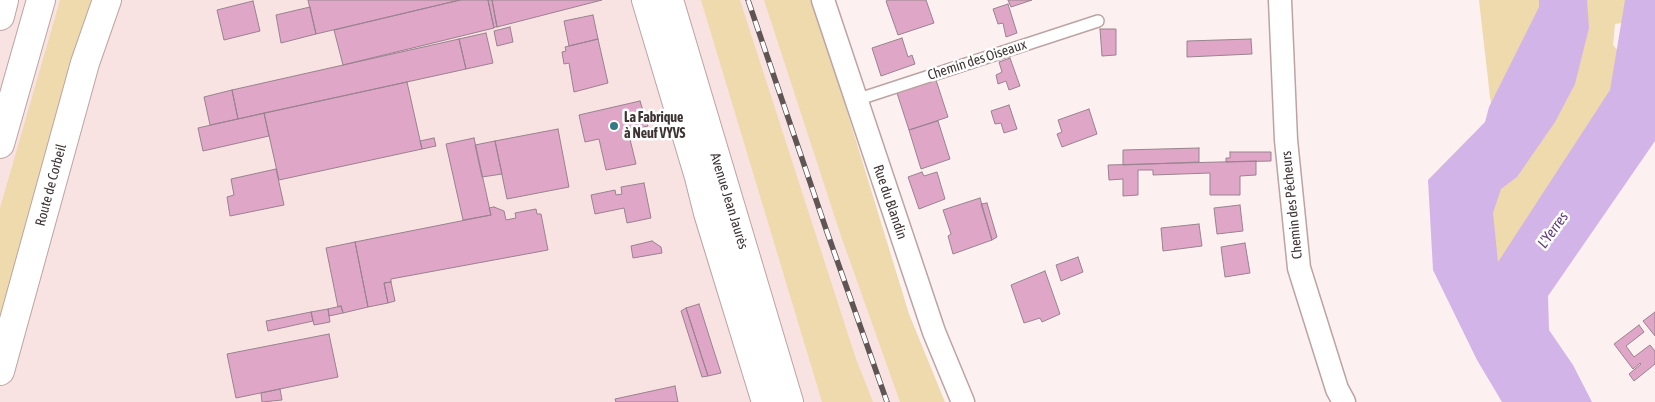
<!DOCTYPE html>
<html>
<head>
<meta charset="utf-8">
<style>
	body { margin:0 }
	canvas { display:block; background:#fcf0f0 }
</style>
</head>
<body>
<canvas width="1655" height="402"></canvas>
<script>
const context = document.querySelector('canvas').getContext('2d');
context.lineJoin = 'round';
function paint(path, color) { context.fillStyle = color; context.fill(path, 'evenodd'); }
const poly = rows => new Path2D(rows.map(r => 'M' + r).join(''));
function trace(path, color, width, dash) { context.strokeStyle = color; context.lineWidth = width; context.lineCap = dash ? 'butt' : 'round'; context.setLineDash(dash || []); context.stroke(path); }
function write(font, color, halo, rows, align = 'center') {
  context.font = font + ' "Asap Condensed",sans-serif'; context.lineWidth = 5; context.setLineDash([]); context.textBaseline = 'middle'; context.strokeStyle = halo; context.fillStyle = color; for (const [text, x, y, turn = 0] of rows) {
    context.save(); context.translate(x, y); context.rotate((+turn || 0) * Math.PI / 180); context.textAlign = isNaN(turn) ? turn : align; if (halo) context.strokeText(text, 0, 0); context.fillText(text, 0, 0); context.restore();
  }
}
const built = poly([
	[0,0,785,0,932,402,0,402]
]);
const green = poly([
	[60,0,94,0,81,32,0,324,0,208],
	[701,0,740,0,856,359,873,402,822,402],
	[764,0,813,0,909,314,945,402,900,402,841,236],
	[1479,0,1554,0,1495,125,1490,97],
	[1578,0,1651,0,1649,19,1615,24,1613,45,1643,78,1511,260,1486,264,1477,185]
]);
const water = poly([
	[1539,0,1587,0,1589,28,1575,84,1555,122,1517,177,1501,189,1493,213,1498,262,1610,90,1625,0,1655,0,1655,141,1548,296,1549,330,1573,365,1592,402,1502,402,1477,360,1433,270,1428,180,1485,122,1489,107,1539,7]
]);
const building = poly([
	[308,0,460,0,316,34,308,0],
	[460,0,488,0,494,28,343,65,334,30,460,0],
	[488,0,492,0,497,27,495,27,494,28,488,0],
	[492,0,602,0,497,27,492,0],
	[888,0,926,0,934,23,898,35,886,1,888,0],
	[1008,0,1032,0,1011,7,1008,0],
	[253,1,260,31,224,40,217,10,253,1],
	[1008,4,1017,33,1006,37,1003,23,998,24,993,9,1008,4],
	[310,7,316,34,281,43,276,15,310,7],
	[593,15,598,39,569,46,564,21,593,15],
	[510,27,513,42,497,46,494,31,510,27],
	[1100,29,1116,29,1116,55,1102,56,1100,29],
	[486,33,493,63,466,69,459,39,486,33],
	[902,38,908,57,912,55,915,64,881,76,872,48,902,38],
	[459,39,466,69,238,119,232,90,459,39],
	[598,39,608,83,574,92,569,63,564,64,562,52,566,51,565,47,598,39],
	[1251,39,1252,54,1187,57,1187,41,1251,39],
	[1010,58,1020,86,1009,90,1006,81,998,84,996,75,1002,72,999,62,1010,58],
	[936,80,948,117,909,130,897,93,936,80],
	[407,82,422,149,279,180,264,113,407,82],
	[232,90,238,119,210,125,204,97,232,90],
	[640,101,648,126,628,131,636,164,606,170,599,139,585,142,579,115,640,101],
	[1009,105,1017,129,1004,133,1001,123,995,124,991,111,1009,105],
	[1089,109,1097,134,1062,147,1057,134,1062,132,1058,120,1089,109],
	[264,113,269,136,203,151,198,128,264,113],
	[938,121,950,159,921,169,909,130,938,121],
	[558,129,569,187,507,199,495,141,558,129],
	[434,138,436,146,422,149,420,141,434,138],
	[474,138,491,215,463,220,446,144,474,138],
	[495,141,502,174,482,177,475,145,495,141],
	[1199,148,1199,162,1123,165,1123,150,1199,148],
	[1230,152,1271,152,1271,161,1226,162,1226,158,1230,158,1230,152],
	[1256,161,1256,175,1240,176,1240,195,1210,195,1210,173,1153,175,1153,170,1138,170,1138,195,1123,196,1123,179,1109,180,1108,165,1256,161],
	[276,169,284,205,230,216,227,197,234,195,231,179,276,169],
	[922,172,924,176,937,172,945,199,919,209,908,177,922,172],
	[644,183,651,218,627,223,624,208,595,214,591,195,615,190,616,195,622,194,621,187,644,183],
	[980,198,992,240,953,254,948,236,951,234,943,210,980,198],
	[987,203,997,237,992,240,981,204,987,203],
	[1240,205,1243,231,1217,234,1214,208,1240,205],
	[494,207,504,211,506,220,516,218,515,213,536,209,537,214,541,214,548,250,391,279,391,282,384,283,388,303,368,307,355,242,491,215,489,208,494,207],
	[1199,224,1202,246,1163,251,1161,228,1199,224],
	[652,241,661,247,662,253,633,258,631,246,652,241],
	[355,242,368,307,343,313,341,306,338,307,326,248,355,242],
	[1245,243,1250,273,1225,277,1221,247,1245,243],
	[1078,257,1083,272,1061,281,1056,265,1078,257],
	[1045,271,1060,314,1042,322,1040,318,1024,323,1011,285,1045,271],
	[391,282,395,301,388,303,384,283,391,282],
	[699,304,711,342,721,373,708,376,686,308,699,304],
	[341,306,343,313,329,316,328,309,341,306],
	[686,308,708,376,702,377,681,311,686,308],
	[328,309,330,322,314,325,311,312,328,309],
	[311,312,313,321,268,331,266,321,311,312],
	[1655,312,1655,336,1643,321,1655,312],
	[1639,325,1644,332,1626,346,1634,357,1650,345,1655,351,1655,364,1634,381,1629,374,1641,364,1640,363,1633,369,1614,344,1639,325],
	[329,334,338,377,236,398,227,354,329,334],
	[675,386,678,402,616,402,615,399,675,386],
	[280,389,282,400,262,402,261,393,280,389]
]);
const lane = poly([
	[856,100,1098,21]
]);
const street = poly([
	[823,0,934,332,963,402],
	[1280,0,1286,140,1299,268,1337,389,1344,402]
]);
const secondary = poly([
	[646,0,699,177,708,213,766,402],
	[669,0,789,402],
	[0,371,85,63,107,0]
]);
const primary = poly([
	[0,16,4,0],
	[0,144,41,0]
]);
const rail = poly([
	[748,0,826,229,887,402]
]);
const markers = [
	[614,126,5,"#337a85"]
];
const streetNames = [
	["Chemin des Oiseaux",977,60,-18],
	["Route de Corbeil",51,185,-75],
	["Avenue Jean Jaurès",729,201,73],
	["Rue du Blandin",890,202,71],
	["Chemin des Pêcheurs",1292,205,-96]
];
const poiNames = [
	["La Fabrique",624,118],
	["à Neuf VYVS",624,134]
];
const waterNames = [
	["L'Yerres",1553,230,-54]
];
paint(built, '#f9e2e2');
paint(green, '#efdaad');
paint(water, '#d2b4e9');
paint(building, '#dfa6c7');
trace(building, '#99838f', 1);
trace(lane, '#bea3a3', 14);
trace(street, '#bea3a3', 25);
trace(secondary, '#bea3a3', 30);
trace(primary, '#bea3a3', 30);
trace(lane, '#fff', 11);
trace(street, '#fff', 22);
trace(secondary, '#fff', 28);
trace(primary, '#fff', 28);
trace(rail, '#605555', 5.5);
trace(rail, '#fff', 4, [11]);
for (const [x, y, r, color] of markers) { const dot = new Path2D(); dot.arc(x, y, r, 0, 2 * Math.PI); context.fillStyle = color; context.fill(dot); trace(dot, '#fff', 2); }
write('14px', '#3f3434', '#fff', streetNames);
write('bold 14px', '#3f3434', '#fff', poiNames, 'left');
write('italic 15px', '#603a7a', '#fff', waterNames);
</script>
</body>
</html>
